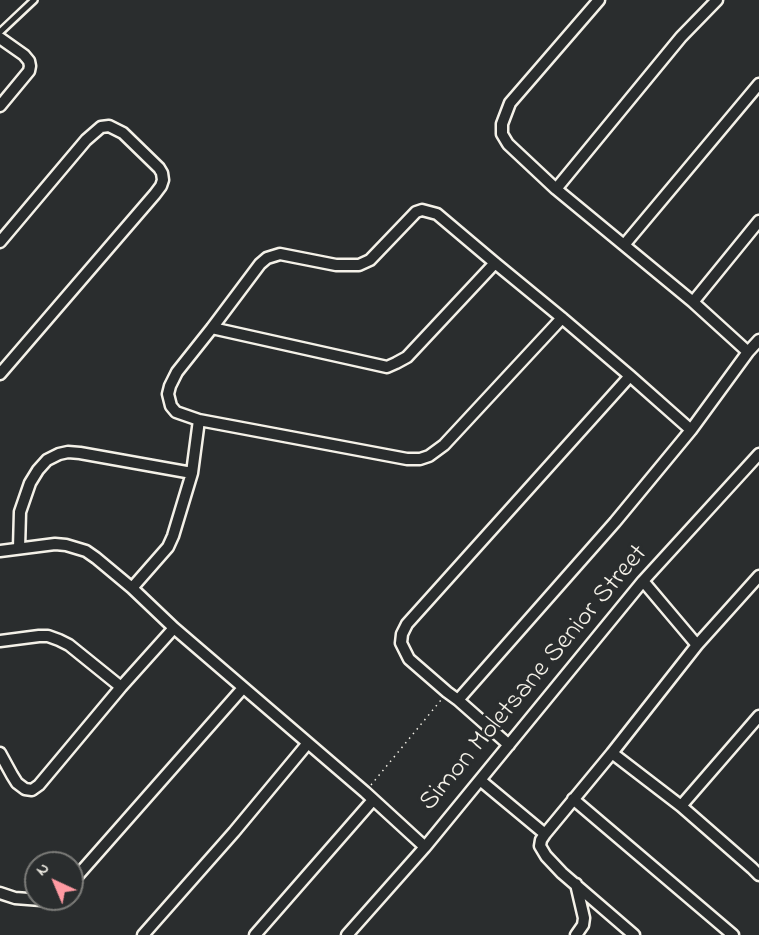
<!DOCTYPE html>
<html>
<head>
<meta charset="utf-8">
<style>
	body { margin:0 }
	#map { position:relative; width:759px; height:935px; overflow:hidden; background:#2a2d2e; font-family:"Indie Flower",sans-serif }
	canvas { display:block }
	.north { position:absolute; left:24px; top:851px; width:60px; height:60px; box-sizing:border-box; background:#2a2d2e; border:2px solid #7b7b78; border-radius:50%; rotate:316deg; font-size:16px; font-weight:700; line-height:24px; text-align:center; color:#f4f1e8 }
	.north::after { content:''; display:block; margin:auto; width:21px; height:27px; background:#ff9aa2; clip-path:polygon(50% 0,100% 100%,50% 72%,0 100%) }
</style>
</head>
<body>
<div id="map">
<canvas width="759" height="935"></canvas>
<div class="north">N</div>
</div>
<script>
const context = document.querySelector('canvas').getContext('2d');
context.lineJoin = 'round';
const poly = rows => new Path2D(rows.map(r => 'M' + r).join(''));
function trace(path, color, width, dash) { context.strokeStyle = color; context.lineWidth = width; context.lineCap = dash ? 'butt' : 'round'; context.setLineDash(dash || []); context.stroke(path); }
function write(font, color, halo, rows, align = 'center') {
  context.font = font + ' "Indie Flower",sans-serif'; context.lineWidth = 6; context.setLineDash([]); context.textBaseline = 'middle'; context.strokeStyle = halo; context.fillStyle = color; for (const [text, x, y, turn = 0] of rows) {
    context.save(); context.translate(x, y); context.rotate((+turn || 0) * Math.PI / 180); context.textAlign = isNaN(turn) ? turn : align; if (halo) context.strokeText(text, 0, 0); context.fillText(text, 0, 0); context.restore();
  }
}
const path = poly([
	[371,785,441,700]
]);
const service = poly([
	[0,32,34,0]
]);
const minor = poly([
	[599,0,510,103,502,124,502,134,508,144,556,189,693,302,748,352],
	[0,38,24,55,29,61,30,66,29,71,0,106],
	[556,189,681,37,717,0],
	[0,242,86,140,101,127,109,126,123,133,159,168,162,173,163,180,161,186,155,194,0,374],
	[624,245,759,84],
	[693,302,759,221],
	[562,318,444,445,429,456,420,459,407,459,199,420,176,412,171,406,168,394,170,386,177,372,212,328,260,264,267,258,280,254,336,265,359,265,370,260,416,212,422,210,437,214,495,263,562,318,630,376,691,430],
	[212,328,387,367,396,363,407,357,495,263],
	[19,548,20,512,30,483,38,470,47,460,59,454,68,452,80,453,192,473],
	[0,551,55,544,66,545,86,551,96,558,132,588,174,628,365,792,425,847],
	[643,581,697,645],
	[132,588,168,547,173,536,192,473,199,420],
	[0,641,39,636,48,636,59,640,69,645,121,687],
	[458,700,615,522,691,430,748,352,759,340],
	[509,745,458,700,447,692,409,659,401,643,402,634,407,624,630,376],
	[0,753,12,775,17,783,25,789,32,790,39,785,121,687,174,628],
	[612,753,697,645,759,576],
	[480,780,545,834],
	[573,799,733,935],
	[681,806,759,716],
	[72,882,243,688],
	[576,884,584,918,583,925,576,935],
	[0,893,15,898,41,900,47,899],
	[143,935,234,832,308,743],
	[255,935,373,800],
	[347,935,425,847,643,581,759,454],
	[634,935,562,873,546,856,540,846,541,840,545,834,612,753,681,806,752,868,759,875]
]);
const streetNames = [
	["Simon Moletsane Senior Street",535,679,-50]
];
trace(service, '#f4f1e8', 10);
trace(minor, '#f4f1e8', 15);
trace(path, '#f4f1e8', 1.5, [1.5, 4.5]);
trace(service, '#2a2d2e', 5);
trace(minor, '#2a2d2e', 10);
write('27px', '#f4f1e8', '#2a2d2e', streetNames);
</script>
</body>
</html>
